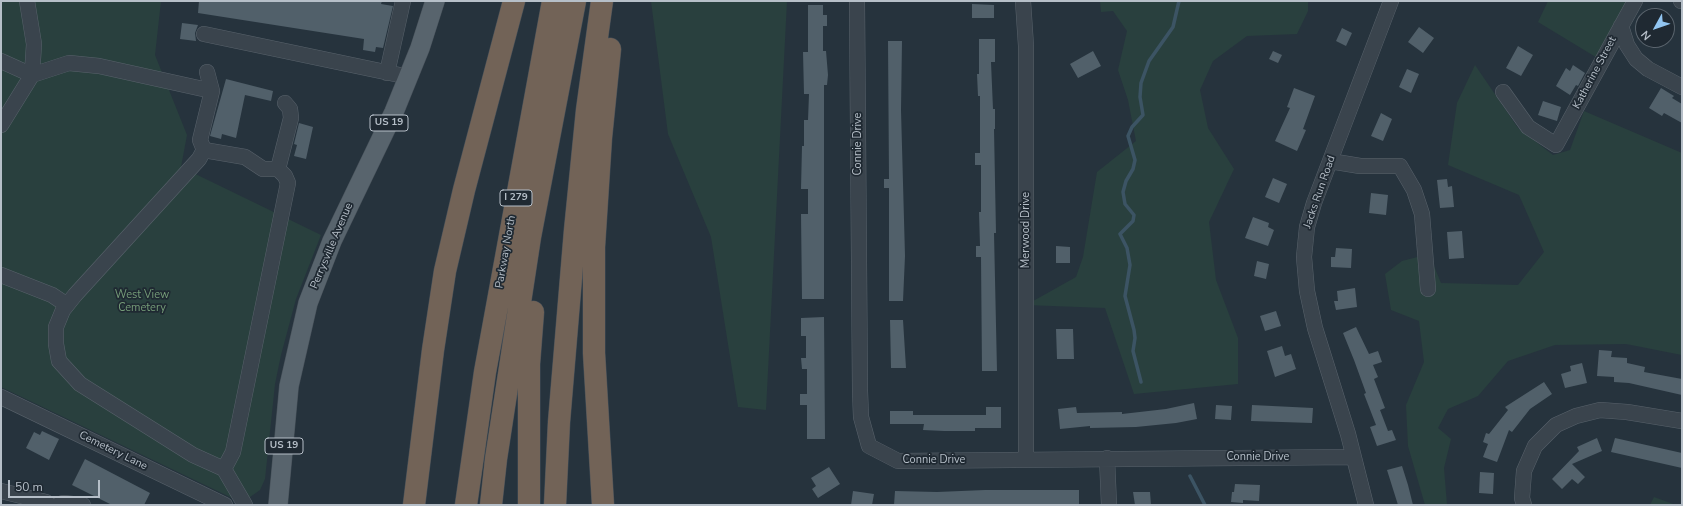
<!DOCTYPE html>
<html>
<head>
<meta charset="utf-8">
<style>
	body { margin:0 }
	#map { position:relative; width:1683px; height:506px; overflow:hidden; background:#26333d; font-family:"Nunito Sans",sans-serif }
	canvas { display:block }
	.frame { position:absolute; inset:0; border:2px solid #b6bfc8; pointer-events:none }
	.north { position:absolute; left:1635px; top:8px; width:40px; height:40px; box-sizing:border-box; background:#1f2932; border:1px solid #5b656e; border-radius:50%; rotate:230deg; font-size:11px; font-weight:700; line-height:16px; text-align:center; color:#b6bfc8 }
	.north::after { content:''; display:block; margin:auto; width:14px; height:18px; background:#91c5f1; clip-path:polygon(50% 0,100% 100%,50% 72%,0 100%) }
	.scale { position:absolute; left:8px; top:480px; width:92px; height:18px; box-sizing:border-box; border:2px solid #b6bfc8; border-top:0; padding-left:5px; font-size:12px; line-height:14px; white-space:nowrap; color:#b6bfc8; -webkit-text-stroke:3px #1f2932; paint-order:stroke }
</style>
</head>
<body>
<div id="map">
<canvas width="1683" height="506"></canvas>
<div class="frame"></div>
<div class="north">N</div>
<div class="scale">50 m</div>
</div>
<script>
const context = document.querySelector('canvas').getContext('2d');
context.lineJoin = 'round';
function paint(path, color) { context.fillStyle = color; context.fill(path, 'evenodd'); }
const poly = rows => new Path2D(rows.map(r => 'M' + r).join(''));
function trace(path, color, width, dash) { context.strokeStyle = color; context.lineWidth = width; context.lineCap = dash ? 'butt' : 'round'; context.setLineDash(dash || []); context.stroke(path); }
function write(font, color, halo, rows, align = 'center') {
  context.font = font + ' "Nunito Sans",sans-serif'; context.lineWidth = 3.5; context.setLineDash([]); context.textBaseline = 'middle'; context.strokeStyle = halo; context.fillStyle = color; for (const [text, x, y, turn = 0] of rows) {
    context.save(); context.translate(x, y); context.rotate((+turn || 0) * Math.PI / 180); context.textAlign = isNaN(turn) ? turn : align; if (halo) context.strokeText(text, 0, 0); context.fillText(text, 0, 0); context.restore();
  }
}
const green = poly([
	[1,1,161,1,155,55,187,135,181,167,321,235,296,299,281,355,275,384,265,479,260,490,250,497,245,500,230,497,1,387],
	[651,1,787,1,766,410,738,407,711,237,668,134],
	[1100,1,1308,1,1308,11,1297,34,1247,36,1213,61,1200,90,1208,128,1234,169,1209,222,1216,280,1238,338,1238,384,1134,394,1105,308,1026,305,1076,277,1083,257,1097,172,1136,141,1128,100,1118,70,1127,31,1113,11,1101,12],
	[1548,1,1629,1,1604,62,1538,22],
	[1475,65,1518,128,1553,155,1570,150,1584,111,1682,153,1682,355,1626,344,1555,345,1508,361,1478,396,1448,409,1438,428,1451,439,1444,468,1447,505,1425,505,1408,446,1406,405,1424,362,1419,321,1391,310,1385,274,1402,261,1429,254,1441,283,1518,285,1544,252,1519,195,1448,165,1457,103],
	[1654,497,1676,505,1650,505]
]);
const stream = poly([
	[1141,382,1133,351,1135,338,1134,330,1125,296,1130,265,1127,248,1120,234,1133,221,1134,215,1125,204,1123,192,1126,181,1133,169,1135,160,1128,136,1132,127,1143,115,1140,97,1141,83,1149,61,1173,27,1179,1],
	[1190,476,1205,505]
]);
const building = poly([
	[199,1,382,1,381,4,393,6,383,48,376,47,375,52,363,50,364,39,198,13],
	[972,4,994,5,994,18,972,18],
	[808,5,823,5,823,15,827,15,827,26,823,26,823,51,826,51,828,75,827,85,824,85,824,299,802,299,801,214,808,214,808,189,801,189,802,146,804,146,804,120,808,120,809,94,804,94,803,52,808,52],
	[182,23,198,25,195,33,196,41,180,39],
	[1419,27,1434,38,1423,53,1408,42],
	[1342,28,1352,33,1346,46,1336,41],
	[979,39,995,39,995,62,991,62,993,109,995,109,995,129,994,129,996,233,994,233,997,371,982,371,981,257,976,257,976,246,980,246,979,212,981,212,981,165,975,165,975,153,980,153,980,96,978,96,977,74,979,74],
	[888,41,902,41,901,110,905,256,903,301,889,301,889,188,884,188,884,179,889,179],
	[1518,46,1533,55,1521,76,1506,68],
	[1093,51,1101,66,1078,78,1070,64],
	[1273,51,1282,55,1278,63,1269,59],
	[1573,65,1585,73,1578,86,1576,85,1570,95,1556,86,1566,68,1570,71],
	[1407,69,1419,74,1411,93,1399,87],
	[226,79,273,91,271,101,245,95,236,138,222,134,221,139,210,136],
	[1294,88,1315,96,1303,129,1306,130,1297,151,1275,141,1290,108,1287,107],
	[1661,88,1674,96,1672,98,1682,104,1682,123,1664,113,1662,116,1649,108],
	[1543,101,1561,107,1557,121,1538,115],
	[1381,113,1392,119,1383,141,1371,136],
	[299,123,313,127,306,159,294,156,297,145,294,144],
	[1273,178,1287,184,1279,203,1265,197],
	[1447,179,1448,187,1452,186,1454,207,1440,208,1437,180],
	[1371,193,1388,195,1386,215,1369,213],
	[1253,217,1269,223,1268,227,1274,230,1268,246,1245,238],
	[1462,231,1464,258,1449,259,1447,232],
	[1056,246,1070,247,1070,263,1056,263],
	[1336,248,1352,249,1351,268,1331,267,1331,257,1335,257],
	[1257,261,1269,264,1266,279,1254,276],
	[1355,288,1357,307,1336,310,1334,301,1338,301,1337,291],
	[1276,311,1281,326,1265,331,1260,316],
	[824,317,825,439,807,439,807,405,800,405,800,394,807,394,807,369,802,369,801,358,806,358,806,336,801,336,801,318],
	[890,320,903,320,906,368,891,368],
	[1356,327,1369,354,1378,351,1382,362,1373,365,1378,377,1374,379,1385,408,1380,410,1388,431,1392,430,1396,440,1377,446,1370,427,1376,425,1364,394,1366,393,1354,360,1343,333],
	[1056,329,1073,329,1074,359,1057,359],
	[1282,346,1285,356,1291,354,1296,369,1275,377,1267,351],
	[1599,350,1612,351,1611,357,1627,358,1627,363,1645,367,1644,372,1682,379,1682,395,1629,383,1614,382,1614,377,1597,376],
	[1582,363,1587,383,1565,388,1561,374,1571,371,1570,366],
	[1544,382,1552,394,1530,409,1512,432,1509,430,1497,462,1483,457,1488,444,1483,442,1486,433,1489,434,1508,410,1505,407],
	[1194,403,1197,419,1176,423,1136,427,1090,428,1090,426,1060,429,1058,409,1076,407,1077,413,1122,412,1122,414,1166,409],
	[1216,405,1232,406,1231,420,1215,419],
	[1252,405,1313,408,1312,423,1251,421],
	[986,407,1001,407,1001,428,975,428,975,431,944,431,923,430,924,424,890,424,890,411,913,411,913,415,986,415],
	[42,431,59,439,49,460,26,448,34,432,40,435],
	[1597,438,1602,451,1572,464,1585,477,1578,484,1572,479,1562,489,1552,479,1579,451,1577,447],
	[1615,438,1682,453,1682,468,1611,452],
	[85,459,150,493,144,505,112,505,72,485],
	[1402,466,1408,485,1413,505,1398,505,1387,470],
	[829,467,840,484,818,498,812,489,816,486,811,478],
	[1480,472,1494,473,1493,494,1479,493],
	[1235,484,1260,485,1259,501,1243,500,1243,503,1231,502,1232,492,1234,492],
	[985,490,1079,490,1079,505,894,505,895,491,937,492],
	[853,491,874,494,872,505,851,505],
	[1133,492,1150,492,1151,505,1135,505]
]);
const minor = poly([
	[857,1,860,391,861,417,869,446,898,461,1353,457],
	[1023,1,1026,46,1026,459],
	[1681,1,1682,1],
	[1621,26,1627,45,1636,59,1648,69,1682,87],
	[204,34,409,77],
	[1,61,32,75,69,63,99,66,212,91],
	[207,72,212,91,200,140,204,150,245,157,263,169,278,169,285,176,288,183,233,452,224,469],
	[387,73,403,1],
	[1503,92,1528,127,1556,145,1635,1],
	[1,125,32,75,34,44,27,1],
	[204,150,199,159,75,295,63,310,56,327,56,344,59,361,80,384,193,455,224,469,245,505],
	[1330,161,1360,166,1400,166,1414,190,1422,214,1428,289],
	[278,169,291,118,290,109,285,103],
	[1,275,52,295,67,305],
	[1,397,225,505],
	[1107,458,1109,505],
	[1,491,46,502,49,505],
	[58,505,63,503,83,505],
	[1366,505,1348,434,1315,328,1307,291,1304,257,1307,227,1314,203,1391,1],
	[1524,505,1522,498,1524,471,1535,446,1556,425,1576,416,1600,410,1627,412,1682,421]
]);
const major = poly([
	[278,505,289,386,308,303,332,241,394,112,420,48,435,1]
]);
const highway = poly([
	[414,505,433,350,445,271,464,190,514,1],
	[466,505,485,372,553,1],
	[491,505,496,459,530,237,575,1],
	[529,505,529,364,533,312],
	[555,505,559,422,575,230,587,110,602,1],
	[603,505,594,353,594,247,601,138,610,49]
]);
const shields = [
	[389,123,38],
	[516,198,32],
	[284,446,38]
];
const shieldNames = [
	["US 19",389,123],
	["I 279",516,198],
	["US 19",284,446]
];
const streetNames = [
	["Katherine Street",1595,73,-62],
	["Connie Drive",858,144,-90],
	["Jacks Run Road",1320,192,-71],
	["Merwood Drive",1026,230,-90],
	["Perrysville Avenue",332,246,-67],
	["Parkway North",506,252,-80],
	["Cemetery Lane",113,451,26],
	["Connie Drive",1258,457],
	["Connie Drive",934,460]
];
const parkNames = [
	["West View",142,295],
	["Cemetery",142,308]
];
paint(green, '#29403e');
trace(stream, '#3c5464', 3.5);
paint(building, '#51606a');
trace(minor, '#58626b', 16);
trace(major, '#465059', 20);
trace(highway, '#454f58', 23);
trace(minor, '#3a444d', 15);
trace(major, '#58646d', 19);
trace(highway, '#726357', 22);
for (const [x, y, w] of shields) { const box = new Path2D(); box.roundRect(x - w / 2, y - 8, w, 16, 3); context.fillStyle = '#1f2932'; context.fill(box); trace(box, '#b6bfc8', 1); }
write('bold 10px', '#b6bfc8', null, shieldNames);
write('11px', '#b6bfc8', '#1f2932', streetNames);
write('11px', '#759c78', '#1f2932', parkNames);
</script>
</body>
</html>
